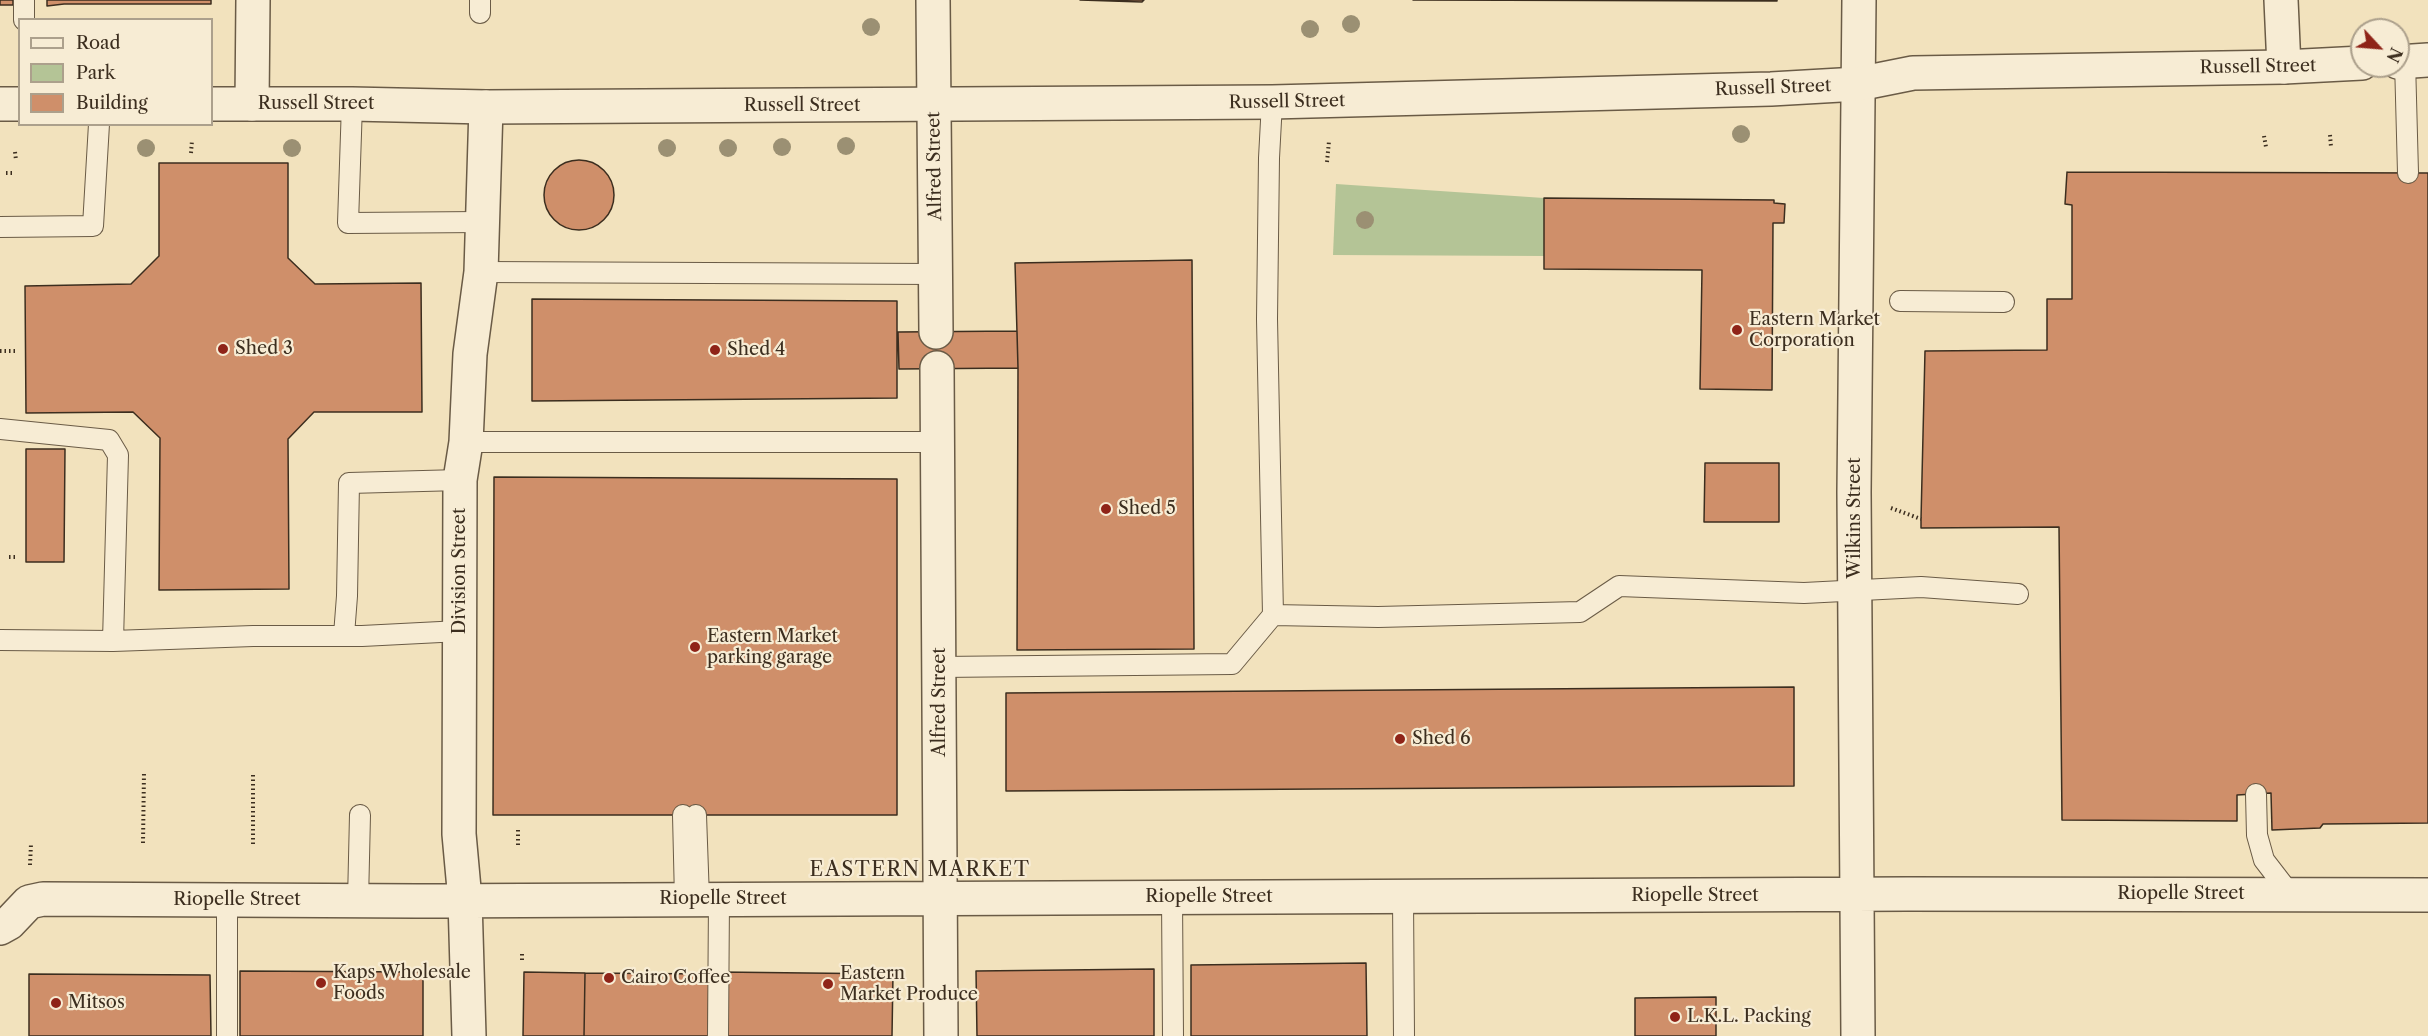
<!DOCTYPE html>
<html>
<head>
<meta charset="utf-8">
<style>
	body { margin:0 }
	#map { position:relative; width:2428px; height:1036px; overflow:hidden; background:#f2e2bd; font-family:"Libre Caslon Text",serif }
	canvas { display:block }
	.legend { position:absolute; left:18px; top:18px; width:195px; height:108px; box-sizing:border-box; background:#f7ecd4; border:2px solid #aca08c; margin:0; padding:8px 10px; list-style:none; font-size:18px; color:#3c2e1f }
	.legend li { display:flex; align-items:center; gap:12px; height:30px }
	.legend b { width:30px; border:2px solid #aca08c }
	.north { position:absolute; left:2350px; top:18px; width:60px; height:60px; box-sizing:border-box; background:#f7ecd4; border:2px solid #aca08c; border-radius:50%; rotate:116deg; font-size:16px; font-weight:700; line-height:24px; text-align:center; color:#3c2e1f }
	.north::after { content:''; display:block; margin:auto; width:21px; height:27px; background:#8f2418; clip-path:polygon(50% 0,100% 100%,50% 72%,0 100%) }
</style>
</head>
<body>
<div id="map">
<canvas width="2428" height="1036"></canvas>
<ul class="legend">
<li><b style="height:8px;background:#f7ecd4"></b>Road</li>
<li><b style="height:16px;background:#b4c496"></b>Park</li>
<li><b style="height:16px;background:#cf8f6a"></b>Building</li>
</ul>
<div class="north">N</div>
</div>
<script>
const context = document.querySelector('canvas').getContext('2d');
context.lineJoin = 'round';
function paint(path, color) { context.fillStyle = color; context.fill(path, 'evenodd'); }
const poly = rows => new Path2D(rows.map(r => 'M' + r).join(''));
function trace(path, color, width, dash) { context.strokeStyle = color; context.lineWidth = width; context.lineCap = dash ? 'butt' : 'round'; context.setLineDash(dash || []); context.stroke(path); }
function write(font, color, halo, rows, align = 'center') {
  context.font = font + ' "Libre Caslon Text",serif'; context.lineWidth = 4.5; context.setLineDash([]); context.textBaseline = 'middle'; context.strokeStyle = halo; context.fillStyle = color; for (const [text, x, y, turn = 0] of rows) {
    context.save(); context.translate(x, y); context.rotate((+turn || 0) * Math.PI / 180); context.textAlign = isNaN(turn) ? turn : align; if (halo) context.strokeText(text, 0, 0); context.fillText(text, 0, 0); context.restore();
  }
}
const green = poly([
	[1336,184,1544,198,1544,256,1333,255]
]);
const building = poly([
	[0,0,13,0,13,5,0,5,0,0],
	[47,0,211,0,211,4,64,4,47,6,47,0],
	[1080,0,1144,0,1142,2,1080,0],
	[1413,0,1777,0,1777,1,1413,0],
	'544 195a35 35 0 1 1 70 0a35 35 0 1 1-70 0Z',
	[159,163,288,163,288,258,315,284,421,283,422,412,314,412,288,439,289,589,159,590,160,438,133,412,26,413,25,286,131,284,159,256,159,163],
	[2067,172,2428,173,2428,823,2323,824,2320,828,2272,830,2271,793,2237,795,2237,821,2062,820,2059,527,1921,528,1921,519,1925,351,2047,350,2047,299,2072,299,2072,205,2065,204,2067,172],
	[1544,198,1774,200,1774,203,1785,204,1784,223,1773,223,1772,390,1700,389,1702,270,1544,269,1544,198],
	[1192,260,1194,649,1017,650,1018,368,1015,263,1192,260],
	[532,299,897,301,897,398,532,401,532,299],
	[1017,331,1018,368,899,369,898,332,1017,331],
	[26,449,65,449,64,562,26,562,26,449],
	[1705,463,1779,463,1779,522,1704,522,1705,463],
	[494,477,897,479,897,815,493,815,494,477],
	[1794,687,1794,786,1006,791,1006,693,1794,687],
	[1366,963,1367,1036,1191,1036,1191,965,1366,963],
	[1154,969,1154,1036,977,1036,976,971,1154,969],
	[240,971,423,972,423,1036,240,1036,240,971],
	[524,972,585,973,584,1036,523,1036,524,972],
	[720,972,893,974,892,1036,720,1036,720,972],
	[585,973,709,974,708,1036,584,1036,585,973],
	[29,974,210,975,211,1036,29,1036,29,974],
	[1716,997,1716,1036,1635,1036,1635,998,1716,997]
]);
const path = poly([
	[2330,135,2331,147],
	[2264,136,2266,147],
	[15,152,16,160],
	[191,153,192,140],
	[1327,162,1329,141],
	[6,173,15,173],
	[0,351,16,351],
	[1891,508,1921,519],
	[9,557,17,557],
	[253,775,253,844],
	[518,830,518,846],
	[143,843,144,772],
	[30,865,31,844],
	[522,954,522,963]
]);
const service = poly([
	[480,0,480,13],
	[24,20,24,0],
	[2405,61,2408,173],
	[1272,102,1269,158,1267,319,1273,615,1378,617,1580,612,1619,586,1804,593,1921,587,2018,594],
	[352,104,348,223,481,222],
	[0,227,93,226,99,124],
	[481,272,936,274],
	[1900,301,2004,302],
	[0,429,109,440,118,455,113,641],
	[466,442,938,442],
	[344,635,347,596,349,483,460,480],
	[0,640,113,641,253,636,362,636,460,631],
	[940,667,1232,664,1273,615],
	[2256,794,2257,835,2264,860,2291,895],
	[683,815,685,899],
	[696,815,699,899],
	[1172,897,1173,1036],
	[1403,897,1404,1036],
	[358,901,360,815],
	[227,1036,227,899],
	[718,1036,719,899]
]);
const minor = poly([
	[933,0,936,332],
	[2281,0,2284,67],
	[252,104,253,0],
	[937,368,941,1036],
	[0,928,9,923,29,902,43,899,417,901,1908,894,2428,895],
	[469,1036,465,900,459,834,460,480,466,442,470,354,481,272,486,107],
	[1858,1036,1854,492,1859,0]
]);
const tertiary = poly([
	[2398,62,2428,60],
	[0,104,20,104],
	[212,104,352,104,486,107,1272,102,1771,89,1858,84,1913,73,2284,67,2362,63]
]);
const trees = [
	[1351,24],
	[871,27],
	[1310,29],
	[1741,134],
	[846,146],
	[782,147],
	[146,148],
	[292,148],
	[667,148],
	[728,148],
	[1365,220]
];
const markers = [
	[1737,330,6,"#8f2418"],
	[223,349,6,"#8f2418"],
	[715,350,6,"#8f2418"],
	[1106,509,6,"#8f2418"],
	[695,647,6,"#8f2418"],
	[1400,739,6,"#8f2418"],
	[609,978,6,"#8f2418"],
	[321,983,6,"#8f2418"],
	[828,984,6,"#8f2418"],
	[56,1003,6,"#8f2418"],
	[1675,1017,6,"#8f2418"]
];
const streetNames = [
	["Russell Street",2258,67,-1],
	["Russell Street",1773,88,-2],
	["Russell Street",1287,102,-1],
	["Russell Street",316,104],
	["Russell Street",802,106],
	["Alfred Street",935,166,-91],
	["Wilkins Street",1855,518,-90],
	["Division Street",460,571,-90],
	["Alfred Street",940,702,-90],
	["Riopelle Street",2181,894],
	["Riopelle Street",1695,896],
	["Riopelle Street",1209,897],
	["Riopelle Street",723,899],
	["Riopelle Street",237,900]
];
const poiNames = [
	["Eastern Market",1749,320],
	["Corporation",1749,341],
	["Shed 3",235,349],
	["Shed 4",727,350],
	["Shed 5",1118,509],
	["Eastern Market",707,637],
	["parking garage",707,658],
	["Shed 6",1412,739],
	["Kaps Wholesale",333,973],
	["Foods",333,994],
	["Eastern",840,974],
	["Market Produce",840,995],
	["Cairo Coffee",621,978],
	["Mitsos",68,1003],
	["L.K.L. Packing",1687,1017]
];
const neighbourhoodNames = [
	["EASTERN MARKET",920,870]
];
paint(green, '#b4c496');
paint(building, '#cf8f6a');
trace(building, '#3c2e1f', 1.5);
trace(service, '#6a5b46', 22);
trace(minor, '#6a5b46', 36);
trace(tertiary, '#6a5b46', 36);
trace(path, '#3c2e1f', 4, [1.5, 3]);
trace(service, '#f7ecd4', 20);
trace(minor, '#f7ecd4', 33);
trace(tertiary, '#f7ecd4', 33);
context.fillStyle = '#9b9073';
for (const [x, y] of trees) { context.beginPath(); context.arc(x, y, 9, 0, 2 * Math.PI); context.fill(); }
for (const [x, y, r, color] of markers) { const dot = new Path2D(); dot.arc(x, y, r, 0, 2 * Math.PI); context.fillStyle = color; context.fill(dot); trace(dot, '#f7ecd4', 2); }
write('18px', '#3c2e1f', '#f7ecd4', streetNames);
write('18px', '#3c2e1f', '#f7ecd4', poiNames, 'left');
context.letterSpacing = '1.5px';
write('20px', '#3c2e1f', '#f7ecd4', neighbourhoodNames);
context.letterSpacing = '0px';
</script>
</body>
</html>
